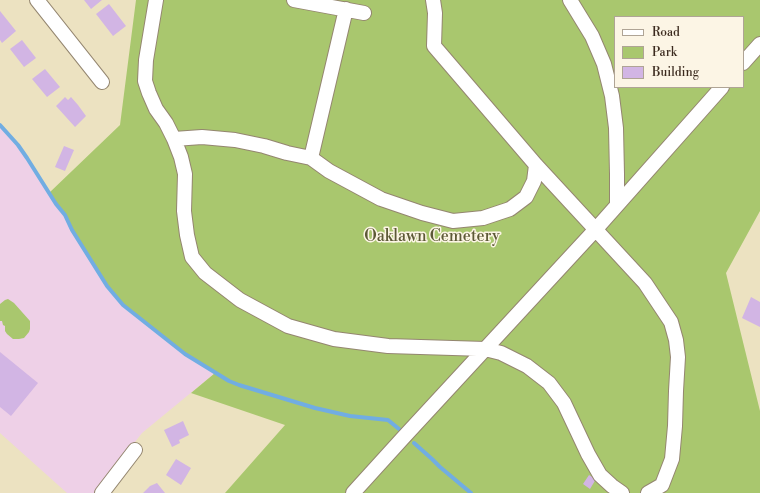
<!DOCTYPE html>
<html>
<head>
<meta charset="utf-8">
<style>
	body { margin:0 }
	#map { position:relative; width:760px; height:493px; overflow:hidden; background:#ece2c1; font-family:"Libre Bodoni",serif }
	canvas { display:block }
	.legend { position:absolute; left:614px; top:16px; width:130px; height:72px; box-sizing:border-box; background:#fcf5e5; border:1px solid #afa495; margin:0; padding:5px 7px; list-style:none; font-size:12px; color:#3b2a1e }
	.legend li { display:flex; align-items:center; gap:8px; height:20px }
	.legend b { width:20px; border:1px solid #afa495 }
</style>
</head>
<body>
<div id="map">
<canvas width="760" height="493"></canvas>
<ul class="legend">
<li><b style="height:5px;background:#fff"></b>Road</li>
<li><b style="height:11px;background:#a9c76e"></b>Park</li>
<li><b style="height:11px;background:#d2b5e4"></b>Building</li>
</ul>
</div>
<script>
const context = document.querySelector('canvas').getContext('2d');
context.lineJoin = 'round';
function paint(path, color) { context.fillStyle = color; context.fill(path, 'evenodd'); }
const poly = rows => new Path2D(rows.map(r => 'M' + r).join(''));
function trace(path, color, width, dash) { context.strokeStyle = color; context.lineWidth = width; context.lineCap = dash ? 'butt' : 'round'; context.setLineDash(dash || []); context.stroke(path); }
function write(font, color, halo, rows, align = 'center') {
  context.font = font + ' "Libre Bodoni",serif'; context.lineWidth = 3; context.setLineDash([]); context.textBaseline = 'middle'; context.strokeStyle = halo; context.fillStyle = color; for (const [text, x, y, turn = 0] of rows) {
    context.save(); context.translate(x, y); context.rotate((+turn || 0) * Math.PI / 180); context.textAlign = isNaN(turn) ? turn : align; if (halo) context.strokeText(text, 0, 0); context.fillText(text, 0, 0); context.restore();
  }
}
const built = poly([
	[0,125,18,145,27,158,56,204,65,215,72,230,107,286,123,305,185,354,215,373,142,433,102,484,97,493,67,493,0,433]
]);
const green = poly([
	[136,0,760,0,760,211,726,273,760,411,760,493,225,493,285,425,191,393,215,373,185,354,123,305,107,286,72,230,65,215,49,193,120,125],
	[615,17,743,17,743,87,615,87],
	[8,299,14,303,30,321,30,329,29,332,24,338,19,339,13,339,7,334,5,331,5,326,3,325,2,321,0,321,0,304,5,300]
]);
const stream = poly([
	[0,125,18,145,27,158,56,204,65,215,72,230,107,286,123,305,185,354,229,381,239,385,315,408,350,416,388,420,399,429],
	[414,443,432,459,440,467,471,493]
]);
const building = poly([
	[84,0,102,0,91,9],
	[109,4,126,26,113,36,96,14],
	[0,11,16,31,2,43,0,40],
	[22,40,36,58,24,67,10,49],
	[45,69,60,87,47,97,32,79],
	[65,97,68,100,71,97,78,105,86,116,75,127,56,106],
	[64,146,74,150,65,171,55,167],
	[751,297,760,302,760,327,742,318],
	[0,352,38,383,11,416,0,407],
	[183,421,189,435,179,440,180,443,172,447,164,430],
	[176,459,191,468,181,485,166,475],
	[589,475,596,479,590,489,583,484],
	[157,483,165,493,143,493,150,486]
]);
const street = poly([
	[37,0,102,82],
	[156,0,146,60,145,81,149,93,156,109,166,123,174,139,181,157,185,174,184,211,187,235,192,257,205,273,240,300,288,326,334,339,388,346,485,349,501,353,527,366,549,383,564,403,588,454,600,475,612,486,622,493],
	[294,0,364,13],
	[433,0,435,13,434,46,536,165,645,283,671,322,676,340,678,357,676,391,675,426,672,459,662,485,648,493],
	[570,0,592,36,604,64,612,96,616,128,617,174,617,205],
	[346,9,311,158,329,171,381,199,422,213,453,221,483,218,510,209,526,197,534,181,536,165],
	[743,63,760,44],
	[174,139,202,137,235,140,264,146,287,153,311,158],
	[102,493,135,450],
	[353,493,402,439,596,229,722,87]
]);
const parkNames = [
	["Oaklawn Cemetery",432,237]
];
paint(built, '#eed0e7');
paint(green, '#a9c76e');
trace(stream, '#71ade2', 4);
paint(building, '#d2b5e4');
trace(street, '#948670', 16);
trace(street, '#fff', 14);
write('16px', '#5c5936', '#fcf5e5', parkNames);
</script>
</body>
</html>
